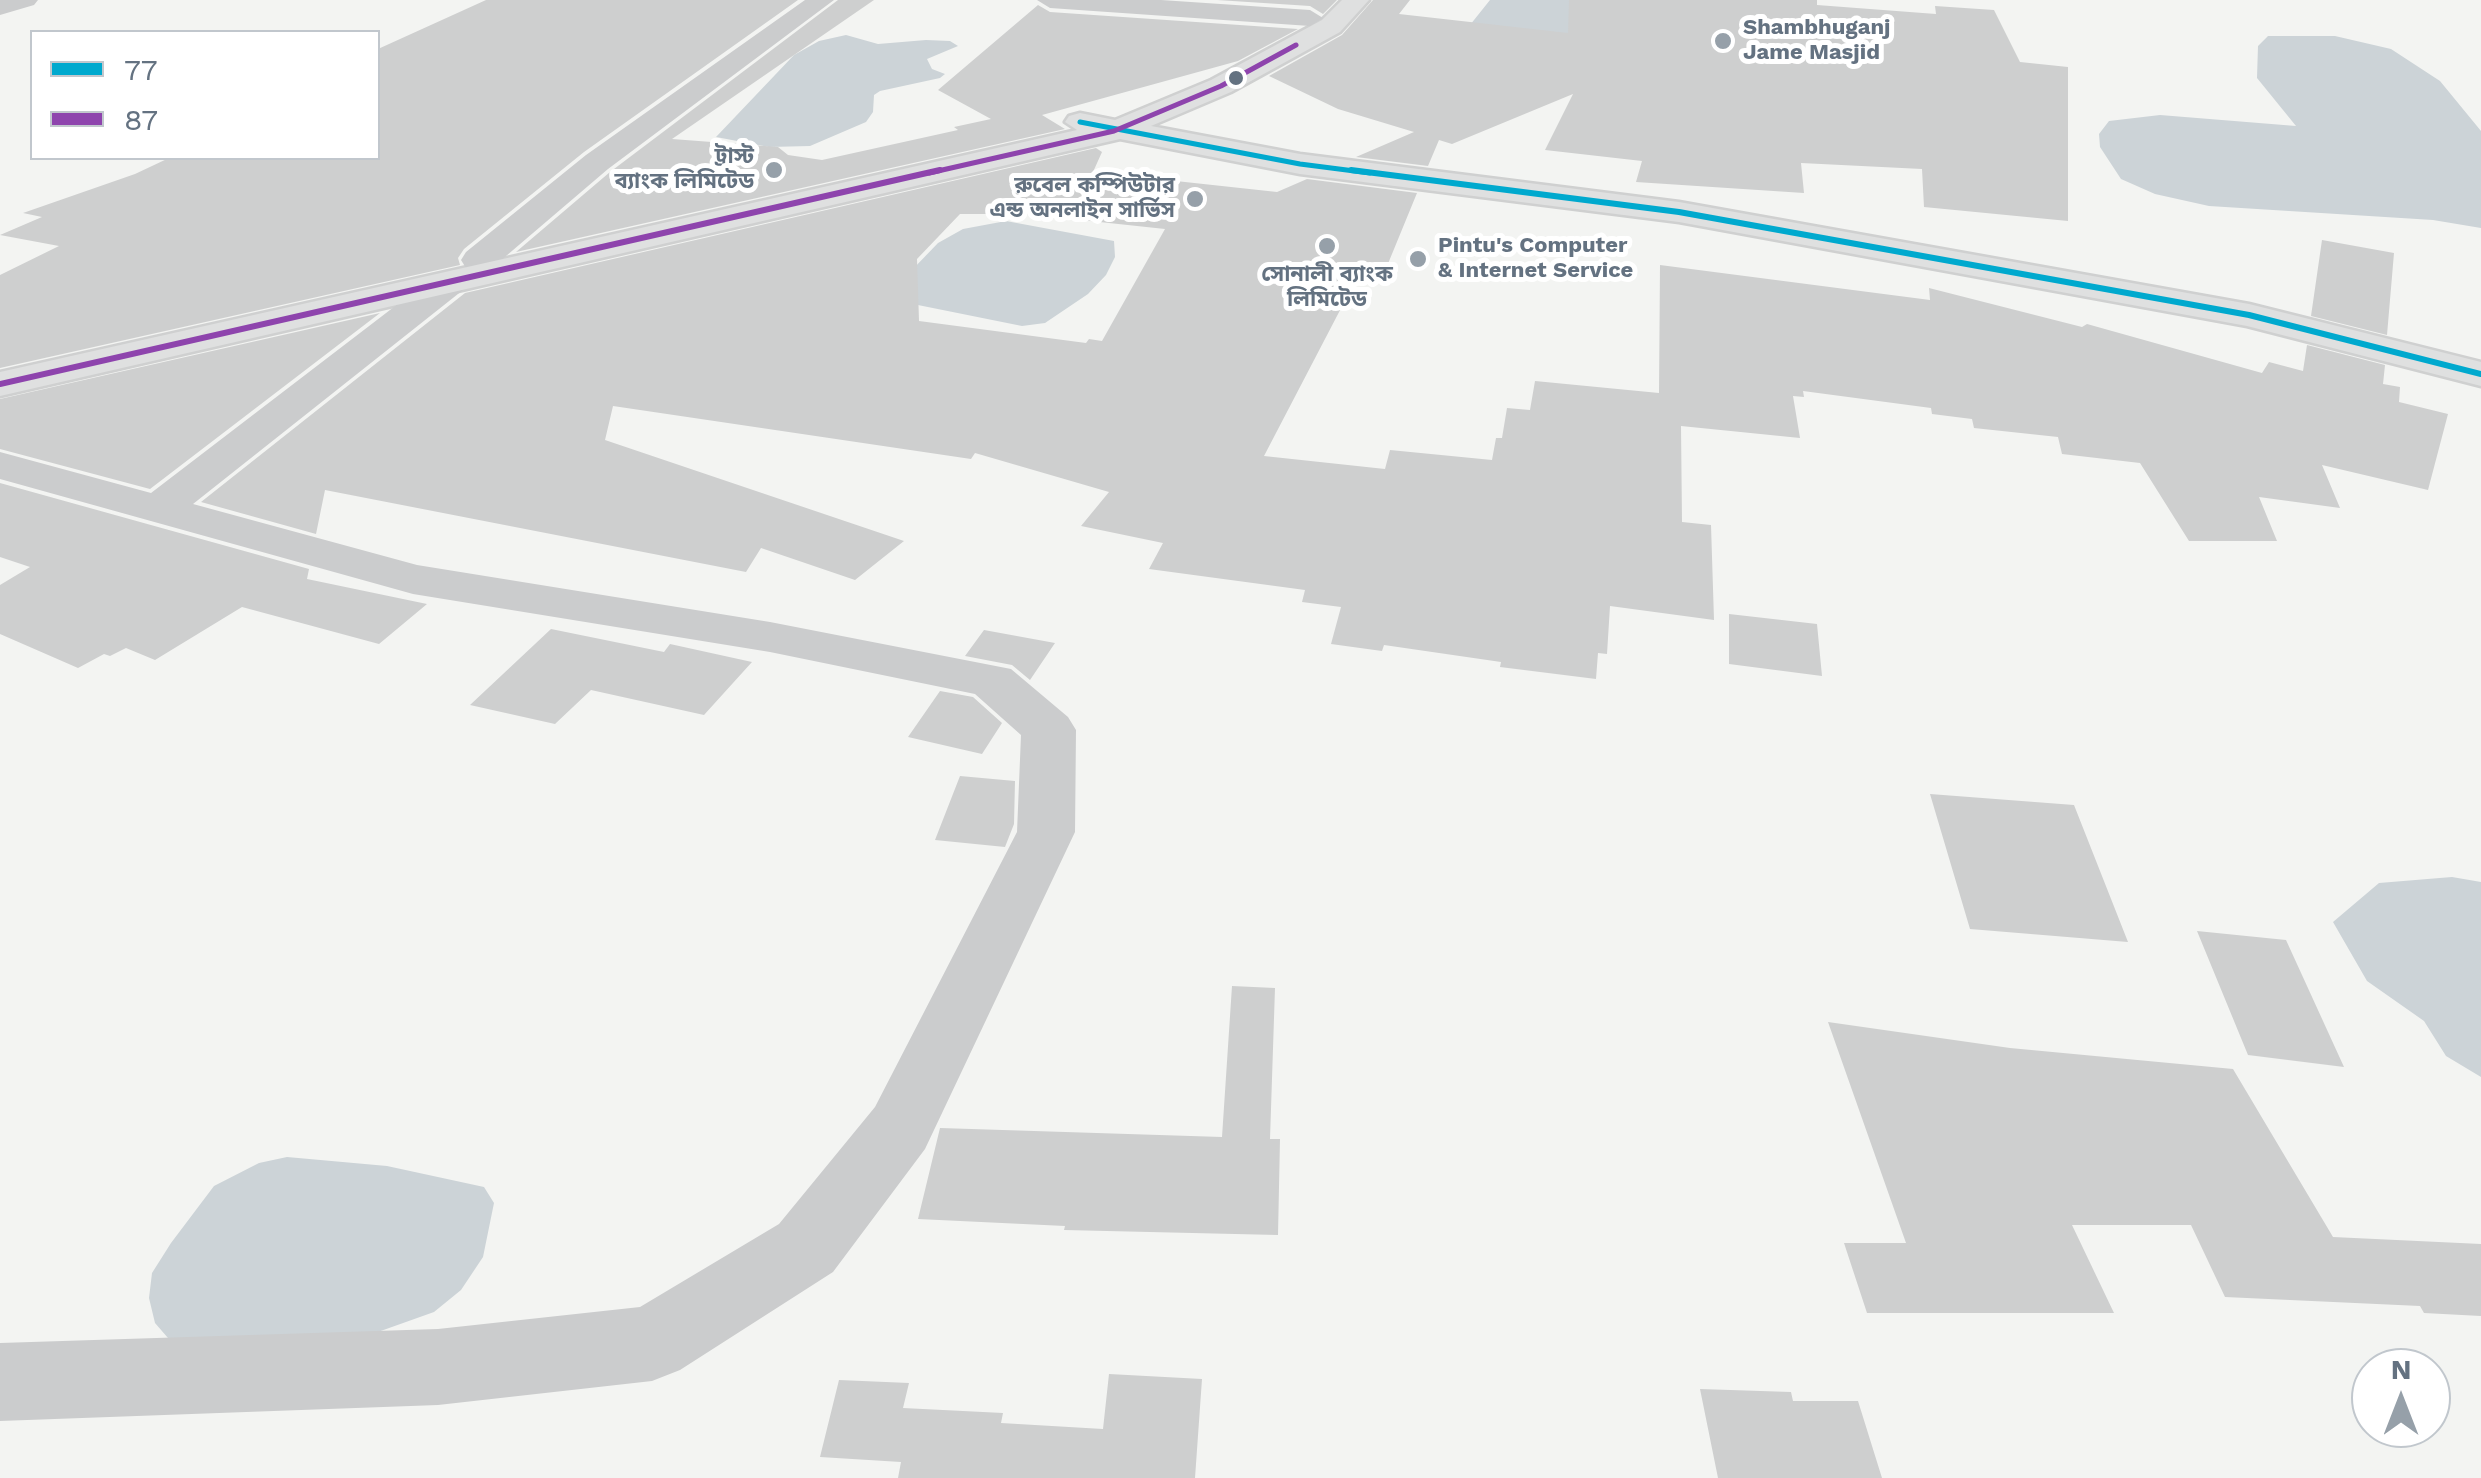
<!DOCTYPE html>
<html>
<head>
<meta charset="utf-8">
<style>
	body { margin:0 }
	#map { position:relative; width:2481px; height:1478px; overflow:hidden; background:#f3f4f2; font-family:"Work Sans",sans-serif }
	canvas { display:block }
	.legend { position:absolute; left:30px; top:30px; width:350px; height:130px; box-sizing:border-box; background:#fff; border:2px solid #c1c7cd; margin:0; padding:12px 18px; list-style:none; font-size:30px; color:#647281 }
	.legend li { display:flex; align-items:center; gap:20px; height:50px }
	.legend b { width:50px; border:2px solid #c1c7cd }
	.north { position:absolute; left:2351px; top:1348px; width:100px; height:100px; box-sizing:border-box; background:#fff; border:2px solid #c1c7cd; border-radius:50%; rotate:0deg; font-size:28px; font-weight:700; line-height:40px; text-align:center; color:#647281 }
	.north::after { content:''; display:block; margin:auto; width:35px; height:45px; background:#96a0a9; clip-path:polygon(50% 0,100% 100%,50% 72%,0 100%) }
</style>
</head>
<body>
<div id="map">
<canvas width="2481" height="1478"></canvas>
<ul class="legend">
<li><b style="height:12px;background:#00a9ce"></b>77</li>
<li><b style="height:12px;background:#8e44ad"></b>87</li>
</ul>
<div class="north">N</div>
</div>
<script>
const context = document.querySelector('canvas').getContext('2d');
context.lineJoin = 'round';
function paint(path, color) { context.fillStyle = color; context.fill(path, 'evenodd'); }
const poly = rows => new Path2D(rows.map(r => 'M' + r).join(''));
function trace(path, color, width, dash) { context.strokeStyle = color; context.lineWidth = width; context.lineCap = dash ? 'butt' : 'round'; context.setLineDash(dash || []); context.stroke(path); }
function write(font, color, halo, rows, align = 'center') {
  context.font = font + ' "Work Sans","Noto Sans Bengali",sans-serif'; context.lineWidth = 10; context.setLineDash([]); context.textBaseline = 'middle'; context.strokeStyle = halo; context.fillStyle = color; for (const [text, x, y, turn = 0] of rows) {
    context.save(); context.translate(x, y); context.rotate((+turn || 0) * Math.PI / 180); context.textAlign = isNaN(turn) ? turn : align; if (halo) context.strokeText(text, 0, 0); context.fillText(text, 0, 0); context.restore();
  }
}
const water = poly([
	[1490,0,1601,0,1599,40,1470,25],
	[846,35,878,44,926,40,950,41,958,46,927,59,932,69,945,74,940,78,880,91,874,95,873,112,866,122,810,146,769,147,716,137,794,55,819,41],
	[2268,36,2335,36,2391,49,2440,81,2481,131,2481,228,2433,220,2209,206,2155,194,2121,179,2100,147,2099,134,2109,121,2160,115,2296,126,2257,78,2258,46],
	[1006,221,1114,241,1115,257,1106,275,1088,294,1045,323,1022,326,908,303,911,271,938,243,963,229],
	[2452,877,2481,882,2481,1077,2446,1056,2424,1021,2367,981,2333,922,2379,883],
	[287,1157,387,1166,484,1187,494,1203,483,1257,461,1290,434,1312,347,1343,168,1338,155,1323,149,1298,152,1273,171,1243,214,1186,259,1163]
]);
const building = poly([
	[486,0,798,0,584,152,464,249,458,258,460,265,0,368,0,275,59,246,0,235,42,217,23,213,135,174,169,158,378,158,378,49],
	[838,0,874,0,672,139,778,147,788,155,822,160,958,130,954,127,991,119,938,90,1038,5,1050,12,1298,29,1238,61,1042,115,1065,129,516,252,610,172],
	[1217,0,1337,0,1323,14,1310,6],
	[1373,0,1410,0,1399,14,1568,33,1569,0,1817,0,1817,5,1936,14,1935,6,1994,10,2020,62,2068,67,2068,221,1924,207,1922,169,1801,163,1804,193,1636,182,1642,161,1545,150,1573,94,1452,144,1439,140,1428,166,1356,157,1414,132,1338,109,1269,76,1342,35],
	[1096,148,1102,152,1093,172,1277,192,1307,179,1417,193,1385,271,1362,268,1264,456,1385,469,1390,450,1492,460,1496,438,1502,438,1507,408,1530,410,1535,381,1659,393,1660,265,1930,300,1929,288,2082,327,2087,324,2262,373,2269,362,2303,371,2307,345,2385,365,2383,384,2400,387,2399,402,2448,414,2428,490,2322,465,2340,508,2259,497,2277,541,2189,541,2140,463,2062,454,2058,437,1974,428,1972,419,1932,414,1931,408,1803,391,1804,397,1793,396,1800,438,1681,426,1682,522,1711,525,1714,620,1610,606,1607,654,1598,653,1596,679,1500,667,1501,662,1384,645,1382,651,1331,644,1341,607,1302,602,1305,590,1149,569,1163,543,1081,526,1109,492,975,453,971,459,613,406,605,440,904,541,855,580,761,548,746,572,325,490,316,534,201,502,465,293],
	[960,214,1025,214,1165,229,1102,341,1089,339,1086,343,919,321,917,259],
	[2322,240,2394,253,2387,335,2311,316],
	[380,313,150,489,0,449,0,399],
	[0,483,309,569,307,579,427,604,379,644,242,607,155,660,126,648,110,656,104,654,78,668,0,634,0,585,30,567,0,557],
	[1729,614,1817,624,1822,676,1729,664],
	[551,629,664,652,670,644,752,662,704,715,591,690,555,724,470,705],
	[984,630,1055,643,1030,680,1012,665,965,656],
	[940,691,973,697,1002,723,982,754,908,737],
	[960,776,1015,781,1014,824,1005,847,935,840],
	[1930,794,2074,805,2128,942,1970,929],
	[2197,931,2286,940,2344,1067,2248,1055],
	[1232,986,1275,988,1270,1139,1280,1139,1278,1235,1064,1230,1065,1226,918,1219,940,1128,1222,1137],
	[1828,1022,2010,1048,2233,1069,2333,1237,2481,1244,2481,1316,2424,1313,2420,1306,2225,1297,2191,1225,2072,1225,2114,1313,1867,1313,1844,1243,1906,1243],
	[1109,1374,1202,1379,1195,1478,898,1478,901,1462,820,1457,839,1380,909,1383,903,1408,1003,1413,1001,1423,1103,1429],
	[1700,1389,1791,1392,1793,1401,1858,1401,1882,1478,1718,1478]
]);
const minor = poly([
	[0,0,38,0,34,5,0,15,0,0],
	[805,0,834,0,608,169,492,268,479,271,466,268,461,260,466,252,586,155,805,0],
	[450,271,463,274,468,282,463,290,193,504,417,565,770,622,1011,669,1068,717,1076,730,1075,832,925,1149,833,1272,680,1370,652,1381,438,1405,0,1421,0,1343,438,1329,640,1307,779,1224,875,1107,1017,832,1021,735,975,694,770,652,413,594,0,479,0,452,151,493,437,274,450,271]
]);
const tertiary = poly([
	[1037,0,1161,0,1310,10,1323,18,1310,26,1050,8,1037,0]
]);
const primary = poly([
	[1342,0,1369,0,1340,32,1231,92,1151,126,1300,154,1679,202,2249,304,2481,362,2481,386,2247,326,1679,222,1300,174,1120,139,0,396,0,372,1077,130,1065,122,1069,116,1080,113,1115,120,1211,80,1322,20,1342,0]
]);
const bus1Far1 = poly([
	[1080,122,1300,164,1370,173]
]);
const bus1 = poly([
	[1351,170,1679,212,2249,315,2481,374]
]);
const bus2Far1 = poly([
	[929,173,1114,131,1221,86,1296,45]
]);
const bus2 = poly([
	[0,384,940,170]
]);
const markers = [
	[1723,41,10,"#96a0a9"],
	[1236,78,9,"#647281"],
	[774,170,10,"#96a0a9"],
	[1195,199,10,"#96a0a9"],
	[1327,246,10,"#96a0a9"],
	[1418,259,10,"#96a0a9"]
];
const farPoinames = [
	["Shambhuganj",1743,28],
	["Jame Masjid",1743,53],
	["ট্রাস্ট",754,157,"right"],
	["ব্যাংক লিমিটেড",754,182,"right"],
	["রুবেল কম্পিউটার",1175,186,"right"],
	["এন্ড অনলাইন সার্ভিস",1175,211,"right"],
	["Pintu's Computer",1438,246],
	["& Internet Service",1438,271],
	["সোনালী ব্যাংক",1327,275,"center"],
	["লিমিটেড",1327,300,"center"]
];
paint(water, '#ccd3d7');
paint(building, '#cecfcf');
trace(primary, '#cfd0d0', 5);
paint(minor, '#cbcccd');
paint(tertiary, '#cbcccd');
paint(primary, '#dfe0e0');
trace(bus1Far1, '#00a9ce', 5);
trace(bus1, '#00a9ce', 6);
trace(bus2Far1, '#8e44ad', 5);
trace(bus2, '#8e44ad', 6);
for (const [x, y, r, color] of markers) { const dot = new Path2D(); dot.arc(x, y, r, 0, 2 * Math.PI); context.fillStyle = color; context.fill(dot); trace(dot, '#fff', 4); }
write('bold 22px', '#647281', '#fff', farPoinames, 'left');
</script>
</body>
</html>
